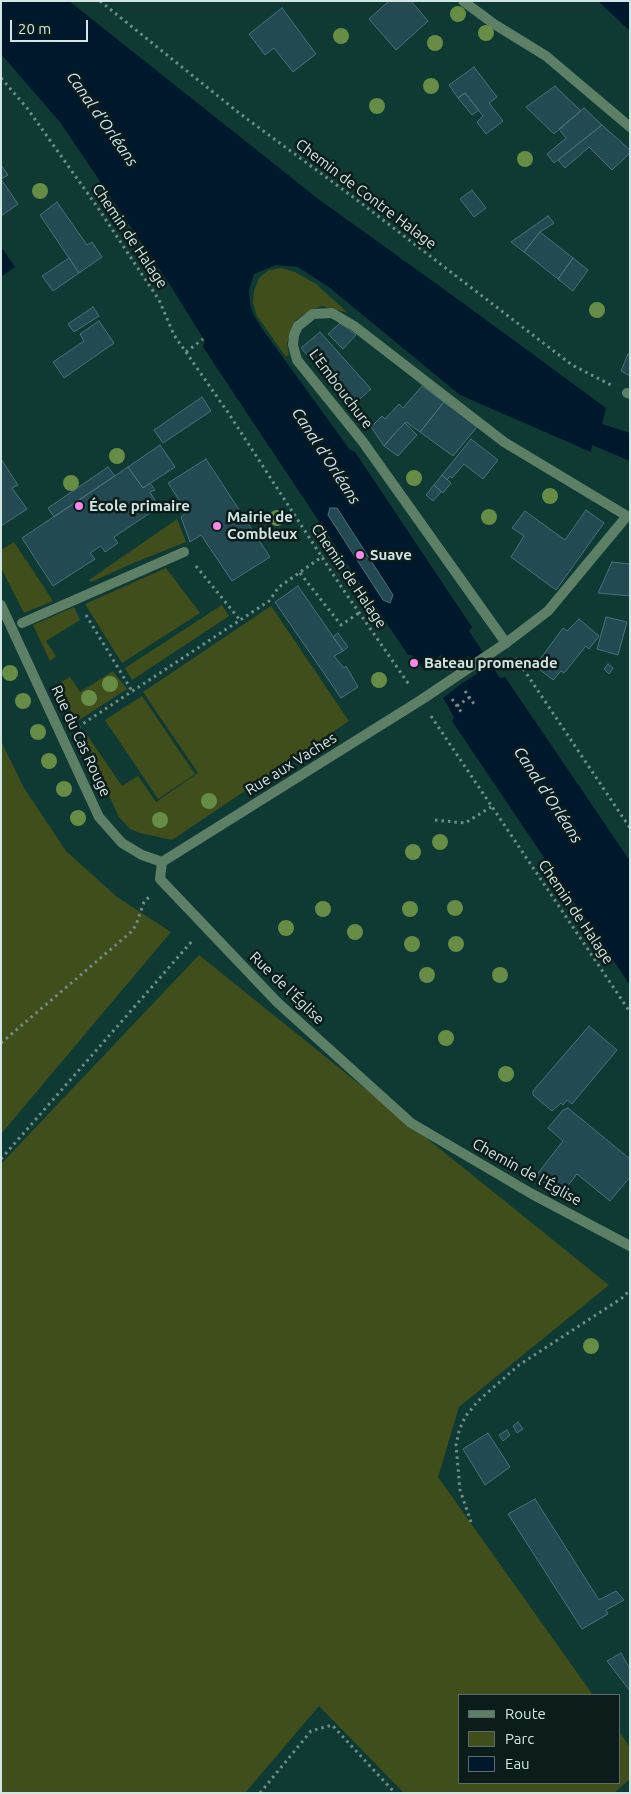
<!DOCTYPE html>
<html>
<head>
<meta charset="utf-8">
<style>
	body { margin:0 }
	#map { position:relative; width:631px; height:1794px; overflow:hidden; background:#0f3933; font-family:Ubuntu,sans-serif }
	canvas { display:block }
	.frame { position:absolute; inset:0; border:2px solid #d1e6e2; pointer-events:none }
	.legend { position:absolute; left:458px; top:1694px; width:162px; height:90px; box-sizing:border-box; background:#0c1c1a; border:1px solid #5b6d6a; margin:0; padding:6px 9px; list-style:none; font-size:15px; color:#d1e6e2 }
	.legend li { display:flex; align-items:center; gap:10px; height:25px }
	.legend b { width:25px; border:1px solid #5b6d6a }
	.scale { position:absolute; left:10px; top:20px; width:78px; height:22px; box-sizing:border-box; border:2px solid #d1e6e2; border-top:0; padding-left:6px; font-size:15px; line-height:18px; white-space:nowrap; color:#d1e6e2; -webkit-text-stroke:4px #0c1c1a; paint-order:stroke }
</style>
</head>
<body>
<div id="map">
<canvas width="631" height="1794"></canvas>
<div class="frame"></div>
<ul class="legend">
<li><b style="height:6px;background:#5c7f66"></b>Route</li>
<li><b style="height:14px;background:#404e1c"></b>Parc</li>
<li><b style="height:14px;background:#00182b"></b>Eau</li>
</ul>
<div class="scale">20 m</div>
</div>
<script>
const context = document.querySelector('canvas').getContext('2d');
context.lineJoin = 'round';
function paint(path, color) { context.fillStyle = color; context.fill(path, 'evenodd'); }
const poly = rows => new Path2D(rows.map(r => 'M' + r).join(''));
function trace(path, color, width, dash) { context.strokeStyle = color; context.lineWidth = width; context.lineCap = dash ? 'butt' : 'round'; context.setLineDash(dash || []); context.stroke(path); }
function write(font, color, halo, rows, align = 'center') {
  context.font = font + ' Ubuntu,sans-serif'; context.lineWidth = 5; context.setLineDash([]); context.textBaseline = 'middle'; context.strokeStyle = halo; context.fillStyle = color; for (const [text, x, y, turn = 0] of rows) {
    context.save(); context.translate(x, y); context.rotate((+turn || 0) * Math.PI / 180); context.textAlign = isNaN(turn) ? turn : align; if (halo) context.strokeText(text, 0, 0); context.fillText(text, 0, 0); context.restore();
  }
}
const green = poly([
	[281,268,295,272,316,284,348,313,322,306,309,311,296,320,291,331,287,344,289,355,286,357,257,316,253,303,254,291,259,278,269,270],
	[177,519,186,542,131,564,91,582,89,580],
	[14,542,53,601,24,613,1,568,1,550],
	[166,568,200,613,122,663,85,604],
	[222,605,229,616,132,680,125,668],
	[271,606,349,721,172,840,140,833,130,829,119,817,81,735,85,732,122,786,138,776,156,802,198,773,143,692],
	[74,607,80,620,46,641,56,656,50,661,33,625],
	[113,671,127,689,76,722,59,683,70,677,80,692],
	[142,696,195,774,158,799,105,720],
	[1,741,24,788,66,851,117,897,171,932,1,1134],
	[199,955,609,1285,459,1407,438,1477,593,1695,460,1695,460,1783,620,1783,620,1733,630,1747,630,1779,614,1793,404,1793,319,1706,245,1793,1,1793,1,1164]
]);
const water = poly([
	[1,1,69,1,317,198,463,303,606,408,602,424,630,433,630,461,592,445,591,452,460,395,330,288,298,267,276,265,254,274,249,290,250,304,253,314,263,330,350,450,355,452,472,627,469,631,500,678,505,677,630,861,630,985,452,721,454,717,443,698,461,684,441,655,422,668,412,655,408,655,203,347,205,341,172,288,60,122,1,54],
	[598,1,630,1,630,31],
	[3,249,15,267,1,277,1,251]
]);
const pier = poly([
	[468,656,477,662,480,672,442,696,457,684,448,670]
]);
const building = poly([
	[389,1,411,1,428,21,396,50,369,19,389,1],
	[282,8,316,54,293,72,274,48,265,55,249,34,282,8],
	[474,67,497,97,489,103,503,121,486,134,477,122,483,116,465,93,458,98,449,85,474,67],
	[555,86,581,111,554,134,526,107,555,86],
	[465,93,479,110,472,115,458,98,465,93],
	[584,108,602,125,554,163,547,154,566,138,559,129,584,108],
	[602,125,630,150,630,153,612,170,589,147,565,168,558,160,602,125],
	[1,165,8,175,1,179,1,165],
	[1,179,18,204,1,216,1,179],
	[472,190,486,208,474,217,460,199,472,190],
	[57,202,87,245,92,242,102,257,79,273,40,215,57,202],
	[548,216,554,223,540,232,524,252,511,242,548,216],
	[540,232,573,258,558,279,524,252,540,232],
	[69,258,79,273,53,291,42,276,69,258],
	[573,258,588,270,573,291,558,279,573,258],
	[93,307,99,316,74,332,68,324,93,307],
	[99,321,114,343,64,378,53,362,84,341,80,334,99,321],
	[340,323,356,335,343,349,328,334,340,323],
	[320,332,371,389,352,406,301,348,320,332],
	[628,354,630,355,630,376,621,371,628,354],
	[422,386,444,402,420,432,406,422,396,432,384,446,371,427,382,416,385,419,399,404,403,408,422,386],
	[202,397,211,411,163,443,154,430,202,397],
	[444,402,477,427,453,456,420,432,444,402],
	[405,423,417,435,398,456,384,446,396,432,405,423],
	[471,439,498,460,483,479,464,464,452,478,450,476,447,480,442,475,471,439],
	[160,445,175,467,143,488,128,467,160,445],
	[1,459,18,485,12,488,27,509,1,526,1,459],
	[206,459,270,557,232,581,201,535,190,542,181,517,187,512,168,483,206,459],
	[108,467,115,476,54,517,48,508,108,467],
	[128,467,143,488,150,483,155,490,150,492,159,507,114,537,118,543,105,552,101,546,90,553,95,559,53,586,22,538,128,467],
	[442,475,451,483,443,493,434,485,442,475],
	[434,485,441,492,433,501,426,495,434,485],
	[330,508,337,508,393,595,390,603,383,600,328,515,330,508],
	[586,510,604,523,556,590,511,557,524,536,512,528,525,511,565,540,586,510],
	[612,562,630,564,630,596,598,593,612,562],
	[298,586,343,651,334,656,344,668,346,666,358,687,341,698,275,602,298,586],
	[606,617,627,622,618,655,597,649,606,617],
	[579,619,599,636,589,649,586,646,564,673,561,671,553,680,535,666,563,628,567,631,579,619],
	[338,633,348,647,343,651,333,637,338,633],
	[608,664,613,668,609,674,604,669,608,664],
	[589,1026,617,1050,572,1104,567,1100,563,1105,561,1103,552,1111,533,1095,533,1091,589,1026],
	[568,1108,630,1159,630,1177,610,1201,577,1174,562,1193,535,1177,563,1141,548,1128,563,1110,568,1108],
	[518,1422,523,1429,517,1433,513,1426,518,1422],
	[507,1430,510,1435,503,1441,499,1435,507,1430],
	[488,1433,510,1467,485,1485,463,1449,488,1433],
	[535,1499,599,1600,616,1591,624,1600,606,1610,608,1614,582,1629,508,1514,535,1499],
	[621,1653,630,1669,630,1691,607,1661,621,1653]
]);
const path = poly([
	[100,1,239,113,357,200,572,365,611,385],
	[1,78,27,108,98,208,159,300,174,335,229,414,340,585,410,686],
	[186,352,203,339],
	[196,566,240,620],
	[300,573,341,625,359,613],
	[86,615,132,691],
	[516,658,630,828],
	[465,691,474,704],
	[452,699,462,713],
	[457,706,470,697],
	[431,716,630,1012],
	[78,727,269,601,279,587,323,556],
	[435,820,465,823,491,807],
	[1,1043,131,932,136,925,144,902,151,895],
	[1,1159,193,940],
	[471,1522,460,1490,456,1445,459,1431,465,1417,478,1401,519,1365,622,1298,630,1290],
	[260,1793,311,1731,332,1725,395,1793]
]);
const lane = poly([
	[22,623,184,552]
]);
const street = poly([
	[463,1,494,24,546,56,630,127],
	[627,393,630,394],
	[1,605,99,817,122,843,142,855,162,862],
	[506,643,363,442,297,360,293,345,294,335,298,326,313,314,332,313,354,326,504,442,627,516],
	[162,862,160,879,277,1002,411,1123,532,1194,630,1246],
	[162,862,421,700,506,643,548,611,627,516]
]);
const trees = [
	[458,14],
	[486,33],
	[341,36],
	[435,43],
	[431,86],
	[377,106],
	[525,159],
	[40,191],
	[597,310],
	[117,456],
	[414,478],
	[71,483],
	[550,496],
	[489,517],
	[277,518],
	[10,673],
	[379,680],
	[110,684],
	[89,698],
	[23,701],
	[38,732],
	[49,761],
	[64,789],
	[209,801],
	[78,818],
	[160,820],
	[440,842],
	[413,852],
	[455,908],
	[323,909],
	[410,909],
	[286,928],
	[355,932],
	[412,944],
	[456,944],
	[427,975],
	[500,975],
	[446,1038],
	[506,1074],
	[591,1346]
];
const markers = [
	[79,506,5,"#fa87e7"],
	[217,526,5,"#fa87e7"],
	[360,555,5,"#fa87e7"],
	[414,663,5,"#fa87e7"]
];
const streetNames = [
	["Chemin de Contre Halage",366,194,37],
	["Chemin de Halage",130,236,56],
	["L'Embouchure",341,389,53],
	["Chemin de Halage",349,576,56],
	["Rue du Cas Rouge",81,741,65],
	["Rue aux Vaches",291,764,-32],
	["Chemin de Halage",576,912,56],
	["Rue de l'Église",287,988,44],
	["Chemin de l'Église",527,1172,29]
];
const poiNames = [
	["École primaire",89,506],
	["Mairie de",227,517],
	["Combleux",227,534],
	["Suave",370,555],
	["Bateau promenade",424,663]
];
const waterNames = [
	["Canal d'Orléans",102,119,55],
	["Canal d'Orléans",326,456,57],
	["Canal d'Orléans",548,795,57]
];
paint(green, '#404e1c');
paint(water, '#00182b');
paint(pier, '#0f3933');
paint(building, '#234a53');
trace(building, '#49717a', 1);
trace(path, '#6e8d88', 3, [2.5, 4]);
trace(lane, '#5c7f66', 10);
trace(street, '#5c7f66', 10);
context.fillStyle = '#668c46';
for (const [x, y] of trees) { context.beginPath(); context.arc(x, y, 8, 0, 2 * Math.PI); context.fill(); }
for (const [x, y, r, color] of markers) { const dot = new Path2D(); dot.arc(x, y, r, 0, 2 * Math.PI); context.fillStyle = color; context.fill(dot); trace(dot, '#0c1c1a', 2); }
write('15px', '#d1e6e2', '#0c1c1a', streetNames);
write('bold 15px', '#d1e6e2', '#0c1c1a', poiNames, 'left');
write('italic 16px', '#d0e4f4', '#0c1c1a', waterNames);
</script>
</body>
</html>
